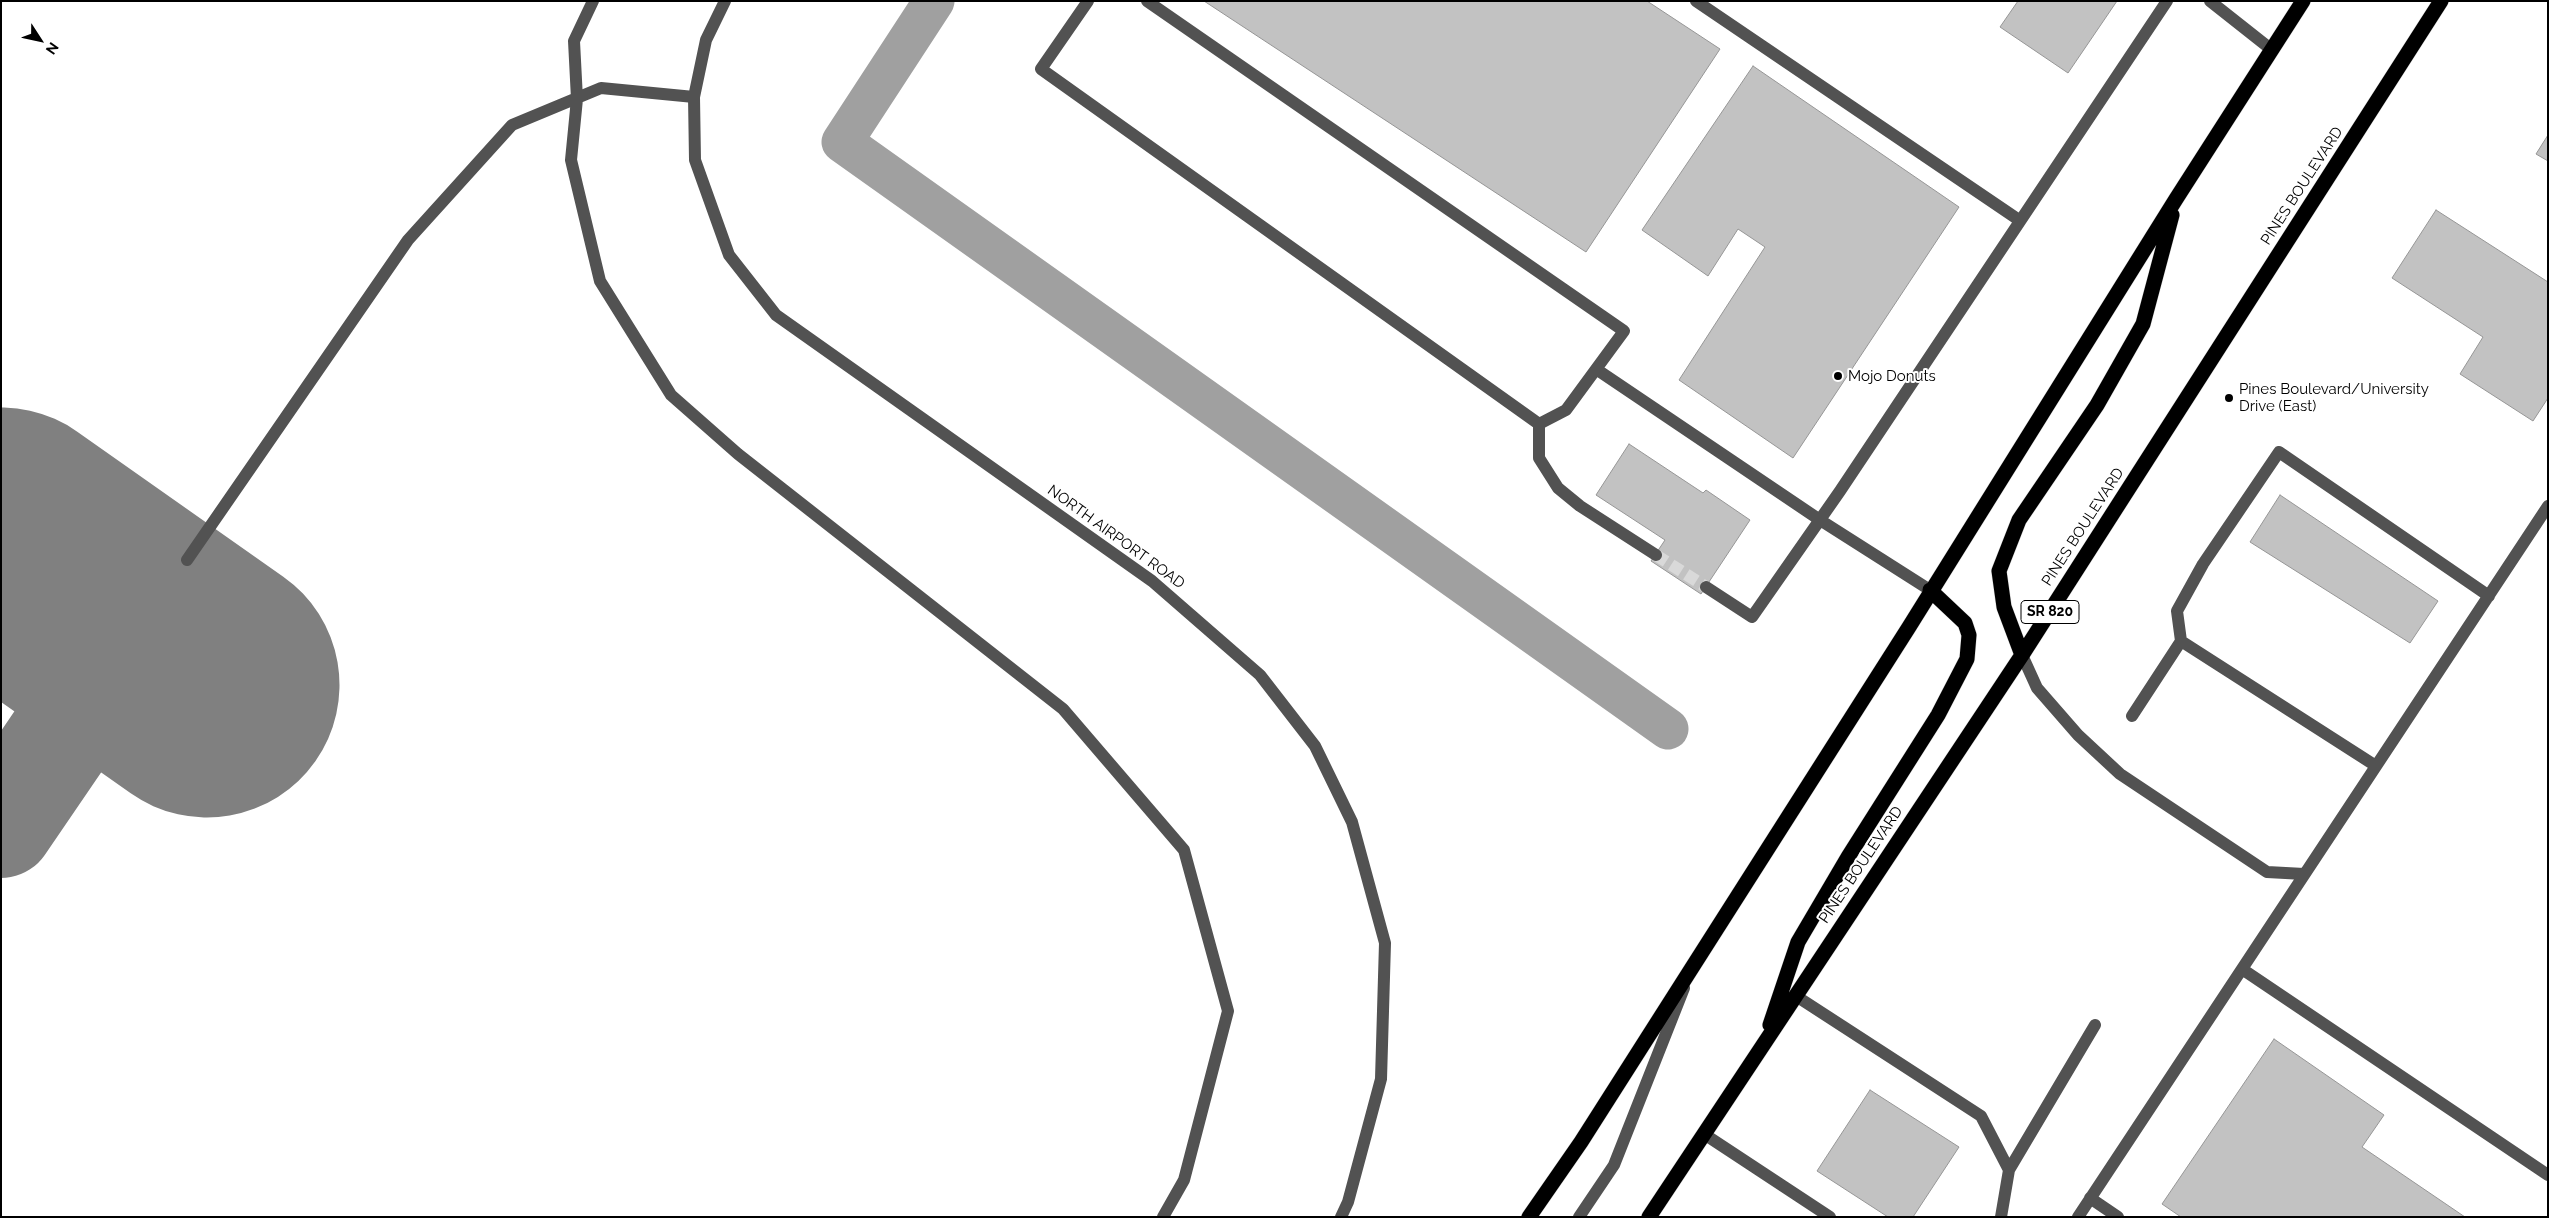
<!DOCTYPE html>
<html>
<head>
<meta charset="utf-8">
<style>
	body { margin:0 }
	#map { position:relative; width:2549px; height:1218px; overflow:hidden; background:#fff; font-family:Raleway,sans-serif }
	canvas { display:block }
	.frame { position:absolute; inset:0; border:2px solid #000; pointer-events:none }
	.north { position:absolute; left:15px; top:15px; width:50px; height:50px; -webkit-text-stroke:4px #fff; paint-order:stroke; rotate:125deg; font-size:14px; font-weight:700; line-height:20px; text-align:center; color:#000 }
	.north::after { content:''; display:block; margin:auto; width:18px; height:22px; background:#000; clip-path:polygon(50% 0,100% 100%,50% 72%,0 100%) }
</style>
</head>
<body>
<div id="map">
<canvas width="2549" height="1218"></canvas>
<div class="frame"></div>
<div class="north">N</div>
</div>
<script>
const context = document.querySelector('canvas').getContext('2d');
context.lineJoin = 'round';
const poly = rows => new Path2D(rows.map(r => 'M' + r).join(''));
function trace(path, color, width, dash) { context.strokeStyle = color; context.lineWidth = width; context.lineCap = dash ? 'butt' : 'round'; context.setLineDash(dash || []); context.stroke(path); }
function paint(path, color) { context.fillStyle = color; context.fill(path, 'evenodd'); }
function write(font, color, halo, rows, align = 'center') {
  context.font = font + ' Raleway,sans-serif'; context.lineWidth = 4; context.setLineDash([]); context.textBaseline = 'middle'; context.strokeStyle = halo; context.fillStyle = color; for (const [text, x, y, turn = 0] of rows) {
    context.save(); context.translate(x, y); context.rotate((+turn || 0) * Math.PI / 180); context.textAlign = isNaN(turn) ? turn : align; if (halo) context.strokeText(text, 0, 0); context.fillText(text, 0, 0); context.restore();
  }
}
const canal = poly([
	[934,1,842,142,1668,729]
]);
const taxiway = poly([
	[1,825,72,721,82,703,92,665,90,647,84,631,74,614,50,583,14,548]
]);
const runway = poly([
	[1,540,207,685]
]);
const building = poly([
	[1204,1,1647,1,1720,49,1586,252,1204,1],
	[2018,1,2117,1,2068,73,2000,27,2018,1],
	[1753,66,1959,207,1793,458,1679,380,1765,247,1738,229,1708,276,1642,230,1753,66],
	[2548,135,2548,161,2536,154,2548,135],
	[2436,210,2548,282,2548,398,2533,421,2460,374,2483,337,2392,278,2436,210],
	[1629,444,1703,493,1706,490,1750,520,1701,594,1651,561,1665,540,1596,495,1629,444],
	[2280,495,2438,601,2410,643,2250,542,2280,495],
	[2274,1039,2384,1115,2362,1147,2465,1217,2181,1217,2162,1204,2274,1039],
	[1870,1090,1959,1147,1913,1217,1888,1217,1817,1171,1870,1090]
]);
const minorTunnel = poly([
	[1656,555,1706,587]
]);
const minor = poly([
	[593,1,574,41,577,99,571,160,600,281,671,395,738,454,1063,709,1184,850,1228,1011,1184,1180,1163,1217],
	[725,1,706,40,694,97,695,160,729,255,776,315,1152,581,1260,675,1315,746,1352,822,1385,943,1381,1079,1348,1202,1341,1217],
	[1088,1,1041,69,1539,424,1566,410,1624,331,1147,1],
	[1696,1,2019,220],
	[2210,1,2272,50],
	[1596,369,1820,520,1930,590],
	[1539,424,1539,458,1558,488,1580,506,1656,555],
	[187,560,408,240,512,125,601,88,694,97],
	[1706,587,1752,617,1840,491,2167,1],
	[2181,641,2376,766],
	[2022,655,2037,688,2078,735,2120,774,2267,872,2304,874],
	[2132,716,2181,641,2177,611,2203,564,2279,452,2489,596],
	[2242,969,2548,1175],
	[1796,996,1981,1116,2009,1170,2001,1217],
	[1704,1134,1830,1217],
	[2009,1170,2095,1025],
	[2090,1198,2118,1217],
	[1579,1217,1614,1165,1684,988],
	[2078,1217,2548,506]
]);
const highway = poly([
	[2022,655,2004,607,1999,571,2019,520,2097,405,2143,324,2172,215],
	[1770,1025,1798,942,1848,857,1938,715,1967,659,1969,635,1965,623,1930,590],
	[1529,1217,1581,1142,1909,627,2176,199,2303,1],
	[1649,1217,2022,655,2441,1]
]);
const markers = [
	[1838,376,5,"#000"],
	[2229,398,5,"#000"]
];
const shields = [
	[2050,612,58]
];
const shieldNames = [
	["SR 820",2050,612]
];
const streetNames = [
	["PINES BOULEVARD",2302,186,-57],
	["PINES BOULEVARD",2083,527,-57],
	["NORTH AIRPORT ROAD",1116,537,36],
	["PINES BOULEVARD",1861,865,-56]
];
const poiNames = [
	["Mojo Donuts",1848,376],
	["Pines Boulevard/University",2239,389],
	["Drive (East)",2239,406]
];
trace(canal, '#a0a0a0', 41);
trace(taxiway, '#808080', 106);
trace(runway, '#808080', 265);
paint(building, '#c2c2c2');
trace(building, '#969696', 1);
trace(minorTunnel, '#d9d9d9', 12, [12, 6]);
trace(highway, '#dbdbdb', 16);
trace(minor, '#525252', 12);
trace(highway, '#000', 15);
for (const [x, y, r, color] of markers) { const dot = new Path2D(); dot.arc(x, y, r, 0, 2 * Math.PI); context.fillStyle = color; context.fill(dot); trace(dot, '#fff', 2); }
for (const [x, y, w] of shields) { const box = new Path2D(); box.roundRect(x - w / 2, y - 11.5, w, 23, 4); context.fillStyle = '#fff'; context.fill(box); trace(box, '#000', 1); }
write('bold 14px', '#000', null, shieldNames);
write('15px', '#000', '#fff', streetNames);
write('15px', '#000', '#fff', poiNames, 'left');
</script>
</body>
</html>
